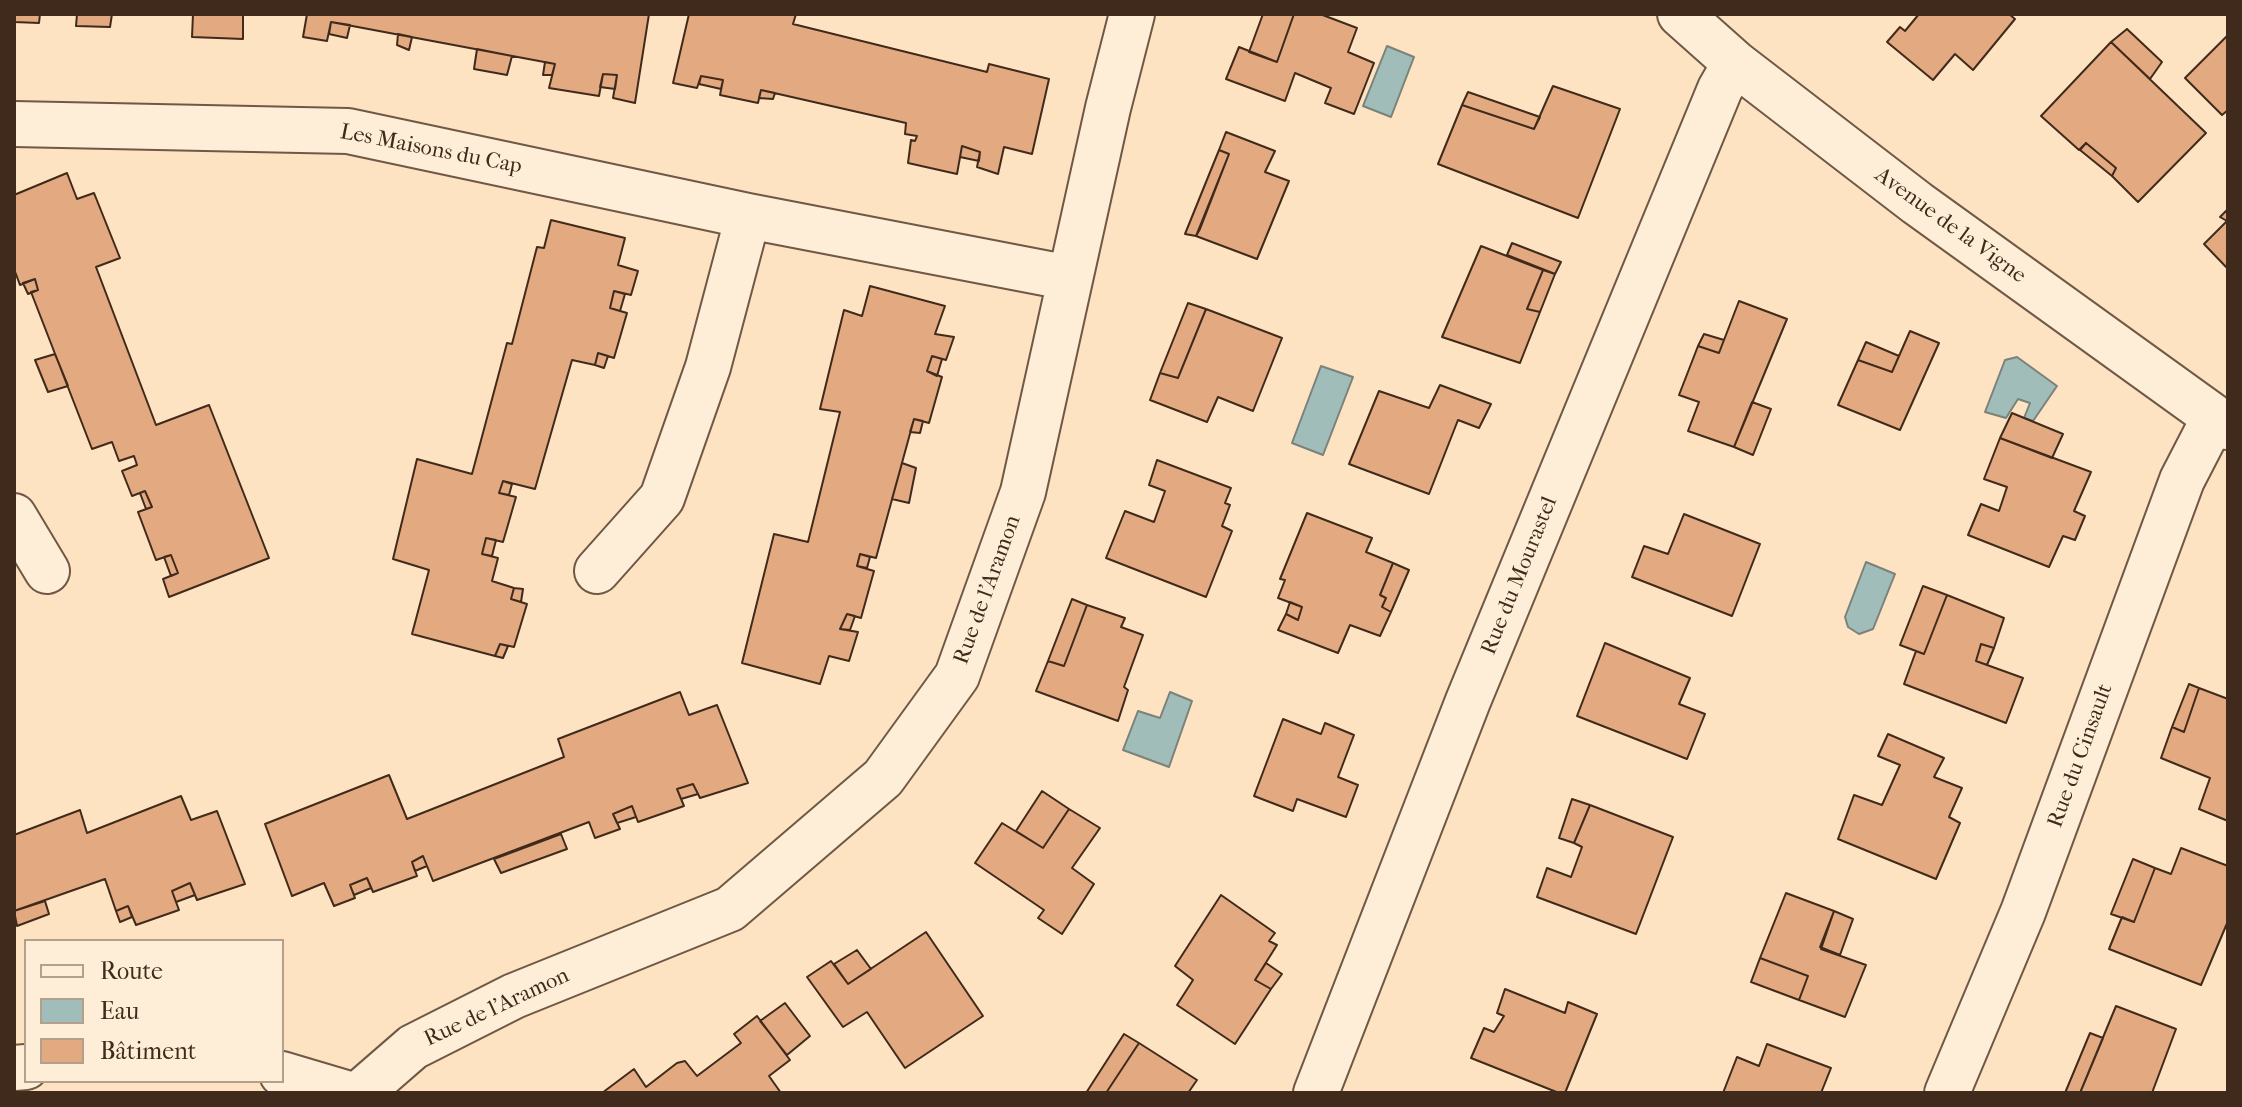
<!DOCTYPE html>
<html>
<head>
<meta charset="utf-8">
<style>
	body { margin:0 }
	#map { position:relative; width:2242px; height:1107px; overflow:hidden; background:#fde3c1; font-family:"IM FELL French Canon",serif }
	canvas { display:block }
	.frame { position:absolute; inset:0; border:16px solid #402a1c; pointer-events:none }
	.legend { position:absolute; left:24px; top:939px; width:260px; height:144px; box-sizing:border-box; background:#feedd7; border:2px solid #b29f8c; margin:0; padding:10px 14px; list-style:none; font-size:24px; color:#402a1c }
	.legend li { display:flex; align-items:center; gap:16px; height:40px }
	.legend b { width:40px; border:2px solid #b29f8c }
</style>
</head>
<body>
<div id="map">
<canvas width="2242" height="1107"></canvas>
<div class="frame"></div>
<ul class="legend">
<li><b style="height:10px;background:#feedd7"></b>Route</li>
<li><b style="height:22px;background:#a1bdb9"></b>Eau</li>
<li><b style="height:22px;background:#e3a980"></b>Bâtiment</li>
</ul>
</div>
<script>
const context = document.querySelector('canvas').getContext('2d');
context.lineJoin = 'round';
function paint(path, color) { context.fillStyle = color; context.fill(path, 'evenodd'); }
const poly = rows => new Path2D(rows.map(r => 'M' + r).join(''));
function trace(path, color, width, dash) { context.strokeStyle = color; context.lineWidth = width; context.lineCap = dash ? 'butt' : 'round'; context.setLineDash(dash || []); context.stroke(path); }
function write(font, color, halo, rows, align = 'center') {
  context.font = font + ' "IM FELL French Canon",serif'; context.lineWidth = 6; context.setLineDash([]); context.textBaseline = 'middle'; context.strokeStyle = halo; context.fillStyle = color; for (const [text, x, y, turn = 0] of rows) {
    context.save(); context.translate(x, y); context.rotate((+turn || 0) * Math.PI / 180); context.textAlign = isNaN(turn) ? turn : align; if (halo) context.strokeText(text, 0, 0); context.fillText(text, 0, 0); context.restore();
  }
}
const water = poly([
	[1387,46,1414,57,1391,117,1363,106,1387,46],
	[2017,357,2057,386,2033,421,2024,418,2030,403,2018,399,2006,418,1985,412,2005,360,2017,357],
	[1321,366,1353,377,1323,455,1292,443,1321,366],
	[1866,562,1895,574,1873,629,1859,634,1848,627,1845,617,1866,562],
	[1170,692,1192,701,1169,767,1123,750,1138,711,1160,718,1170,692]
]);
const building = poly([
	[14,14,40,14,39,23,14,22,14,14],
	[77,14,112,14,110,27,76,26,77,14],
	[193,14,243,14,243,39,192,37,193,14],
	[307,14,649,14,635,103,613,98,617,75,603,74,599,96,549,88,555,64,331,22,327,41,303,37,307,14],
	[689,14,796,14,793,24,987,72,989,64,1049,79,1032,154,1004,147,998,174,977,167,980,152,962,146,957,174,908,163,911,140,915,141,917,136,905,134,906,123,761,90,758,103,720,95,723,80,701,76,697,88,673,83,689,14],
	[1263,14,1294,14,1277,62,1249,52,1263,14],
	[1294,14,1320,14,1357,28,1348,52,1374,63,1354,114,1325,103,1331,88,1295,73,1285,101,1226,79,1239,47,1277,62,1294,14],
	[1919,14,2009,14,2015,19,1973,70,1955,54,1933,80,1887,42,1900,27,1905,31,1919,14],
	[331,22,350,25,347,38,329,34,331,22],
	[2127,29,2162,62,2150,79,2111,42,2127,29],
	[398,34,412,37,409,50,397,45,398,34],
	[2228,35,2228,110,2222,115,2185,78,2228,35],
	[2111,42,2206,133,2138,202,2112,176,2116,168,2086,143,2079,150,2041,116,2111,42],
	[477,49,512,56,507,75,474,69,477,49],
	[545,62,555,64,552,75,543,75,545,62],
	[603,74,617,75,615,89,600,87,603,74],
	[701,76,723,80,721,89,699,84,701,76],
	[1553,86,1620,109,1578,218,1438,164,1462,105,1534,129,1553,86],
	[761,90,775,93,773,99,759,98,761,90],
	[1468,92,1540,117,1534,129,1462,105,1468,92],
	[1226,132,1275,151,1265,172,1289,181,1257,259,1196,236,1229,154,1219,150,1226,132],
	[2086,143,2116,168,2112,176,2080,150,2086,143],
	[962,146,980,152,979,161,960,157,962,146],
	[1219,150,1229,154,1200,229,1196,236,1185,234,1219,150],
	[67,173,77,199,94,193,120,258,96,267,156,425,209,405,269,558,169,597,163,579,178,573,171,555,156,560,138,512,152,507,145,491,132,496,122,471,137,465,134,456,119,461,112,442,92,449,31,292,38,290,35,279,20,285,14,269,14,195,67,173],
	[2228,209,2228,269,2204,244,2227,221,2220,217,2228,209],
	[551,220,625,238,618,265,638,271,631,295,614,291,610,308,627,313,614,358,598,353,595,365,572,360,535,489,503,481,499,493,516,497,503,542,486,538,482,554,498,558,492,581,514,588,511,599,527,604,514,647,500,644,495,656,412,634,429,570,393,559,417,459,472,474,507,343,512,344,537,247,544,248,551,220],
	[1512,243,1561,262,1555,274,1507,255,1512,243],
	[1481,246,1543,270,1527,309,1540,312,1520,363,1442,337,1481,246],
	[1543,270,1555,274,1540,312,1527,309,1543,270],
	[35,279,38,290,28,294,23,283,35,279],
	[870,286,945,306,935,334,954,337,946,360,932,356,927,371,942,377,929,423,914,419,876,558,860,554,857,566,874,571,861,618,847,614,840,629,858,632,849,661,829,656,820,684,742,663,774,534,808,542,840,412,820,409,844,310,862,316,870,286],
	[614,291,625,294,620,311,610,308,614,291],
	[1739,301,1787,319,1734,447,1688,431,1699,402,1679,395,1698,346,1719,353,1739,301],
	[1188,303,1206,309,1178,378,1160,373,1188,303],
	[1206,309,1282,338,1253,411,1218,397,1207,422,1150,400,1160,373,1178,378,1206,309],
	[1910,331,1939,343,1900,430,1838,405,1858,360,1892,372,1910,331],
	[1704,334,1724,340,1719,353,1698,346,1704,334],
	[1866,342,1899,356,1892,372,1858,360,1866,342],
	[598,353,608,356,604,368,595,365,598,353],
	[55,354,68,386,48,392,35,360,55,354],
	[932,356,942,359,937,376,927,371,932,356],
	[1440,385,1491,404,1479,428,1458,420,1429,494,1349,464,1379,391,1429,408,1440,385],
	[1752,402,1771,409,1753,455,1734,447,1752,402],
	[2012,413,2063,434,2052,458,2000,438,2012,413],
	[914,419,923,421,920,433,910,432,914,419],
	[2000,438,2091,472,2074,511,2085,516,2075,540,2063,536,2049,567,1968,535,1981,504,1999,511,2007,487,1984,479,2000,438],
	[1157,460,1231,488,1225,503,1230,505,1222,526,1232,531,1206,597,1106,558,1125,511,1154,522,1165,491,1149,485,1157,460],
	[902,463,916,468,909,503,892,499,902,463],
	[503,481,512,484,509,495,499,493,503,481],
	[145,491,152,507,146,509,140,493,145,491],
	[1307,513,1372,538,1366,552,1393,563,1380,595,1386,598,1382,607,1391,612,1380,636,1350,625,1338,653,1278,630,1286,614,1298,620,1302,607,1278,598,1285,580,1280,579,1307,513],
	[1684,514,1760,544,1732,616,1632,577,1644,546,1668,554,1684,514],
	[486,538,496,540,492,556,482,554,486,538],
	[860,554,870,557,867,568,857,566,860,554],
	[171,555,178,573,171,576,164,557,171,555],
	[1393,563,1409,570,1391,612,1382,607,1386,598,1380,595,1393,563],
	[1923,586,1947,595,1924,654,1900,645,1923,586],
	[514,588,523,589,521,602,511,599,514,588],
	[1947,595,2004,618,1994,648,1981,644,1976,661,2023,678,2006,723,1904,684,1916,651,1924,654,1947,595],
	[1072,599,1087,605,1064,666,1048,661,1072,599],
	[1290,602,1302,607,1298,620,1286,614,1290,602],
	[1087,605,1125,618,1121,627,1143,635,1124,687,1128,690,1118,721,1036,691,1048,661,1064,666,1087,605],
	[847,614,855,616,850,630,840,629,847,614],
	[1605,643,1690,678,1679,704,1705,714,1687,759,1577,716,1605,643],
	[500,644,508,646,503,658,495,656,500,644],
	[1981,644,1994,648,1987,665,1976,661,1981,644],
	[2189,684,2199,688,2184,732,2172,727,2189,684],
	[2199,688,2228,699,2228,821,2199,809,2210,778,2161,758,2172,727,2184,732,2199,688],
	[680,692,689,715,717,705,748,783,700,798,693,784,677,789,684,806,638,822,632,806,613,814,620,829,595,838,589,822,433,881,423,856,412,862,417,876,373,892,367,878,350,885,355,898,334,906,324,883,292,896,265,824,389,775,407,819,564,757,558,739,680,692],
	[1283,719,1321,734,1325,723,1354,735,1338,777,1358,785,1346,817,1297,799,1293,811,1254,796,1283,719],
	[1888,734,1944,758,1934,777,1962,788,1949,817,1960,823,1936,879,1838,839,1854,795,1882,805,1900,765,1878,756,1888,734],
	[693,784,698,794,681,799,677,789,693,784],
	[1042,791,1069,809,1043,848,1016,831,1042,791],
	[181,796,191,820,217,811,245,884,197,900,190,883,172,891,179,910,136,925,128,906,116,911,105,879,14,911,14,835,80,810,87,833,181,796],
	[1572,799,1590,805,1574,843,1559,838,1572,799],
	[1590,805,1673,837,1636,934,1537,897,1547,868,1571,877,1582,847,1574,843,1590,805],
	[632,806,636,817,617,823,613,814,632,806],
	[1069,809,1100,828,1072,868,1094,884,1062,934,1038,918,1044,910,975,863,1002,823,1043,848,1069,809],
	[561,834,567,849,501,873,494,859,561,834],
	[2181,848,2228,866,2228,921,2201,985,2109,949,2122,917,2134,922,2155,868,2171,874,2181,848],
	[423,856,427,866,415,871,412,862,423,856],
	[2133,859,2155,868,2134,922,2111,914,2133,859],
	[367,878,371,888,354,895,350,885,367,878],
	[190,883,195,895,176,902,172,891,190,883],
	[1786,893,1834,911,1821,949,1866,965,1845,1017,1799,1000,1808,976,1760,958,1786,893],
	[1221,895,1275,933,1269,941,1277,945,1255,980,1271,989,1235,1044,1177,1005,1193,980,1175,966,1221,895],
	[45,901,49,914,17,926,14,911,45,901],
	[128,906,132,917,120,922,116,911,128,906],
	[1834,911,1853,919,1840,955,1820,947,1834,911],
	[926,932,983,1016,905,1068,867,1012,843,1027,807,977,831,961,848,984,926,932],
	[857,950,871,969,848,984,834,964,857,950],
	[1760,958,1808,976,1799,1000,1751,982,1760,958],
	[1266,963,1282,974,1271,989,1255,980,1266,963],
	[1505,989,1565,1013,1568,1002,1597,1014,1565,1093,1559,1093,1471,1058,1484,1028,1494,1032,1504,1016,1497,1013,1505,989],
	[785,1003,810,1036,787,1055,760,1021,785,1003],
	[2116,1006,2176,1029,2152,1093,2080,1093,2116,1006],
	[757,1016,790,1060,769,1076,781,1093,602,1093,634,1069,646,1087,677,1063,685,1061,697,1076,741,1043,734,1034,757,1016],
	[2090,1033,2103,1038,2080,1093,2065,1093,2090,1033],
	[1124,1034,1139,1043,1106,1093,1086,1093,1124,1034],
	[1139,1043,1197,1080,1188,1093,1106,1093,1139,1043],
	[1767,1044,1831,1068,1821,1093,1723,1093,1737,1057,1759,1066,1767,1044]
]);
const minor = poly([
	[1680,14,1735,63,1917,203,2228,427],
	[14,124,348,131,748,216,1070,278],
	[14,516,47,571],
	[597,571,662,498,708,367,748,216],
	[14,1068,26,1067],
	[282,1074,346,1093],
	[360,1093,413,1047,514,996,730,909,883,778,957,676,1023,492,1108,108,1132,14],
	[1316,1093,1468,701,1720,89,1735,63],
	[1947,1093,2023,912,2182,480,2214,418]
]);
const streetNames = [
	["Les Maisons du Cap",431,150,11],
	["Avenue de la Vigne",1950,226,36],
	["Rue du Mourastel",1520,576,-68],
	["Rue de l'Aramon",988,590,-70],
	["Rue du Cinsault",2081,756,-70],
	["Rue de l'Aramon",497,1008,-25]
];
paint(water, '#a1bdb9');
trace(water, '#7a827a', 2);
paint(building, '#e3a980');
trace(building, '#402a1c', 2);
trace(minor, '#6f5845', 48);
trace(minor, '#feedd7', 44);
write('22px', '#402a1c', '#feedd7', streetNames);
</script>
</body>
</html>
